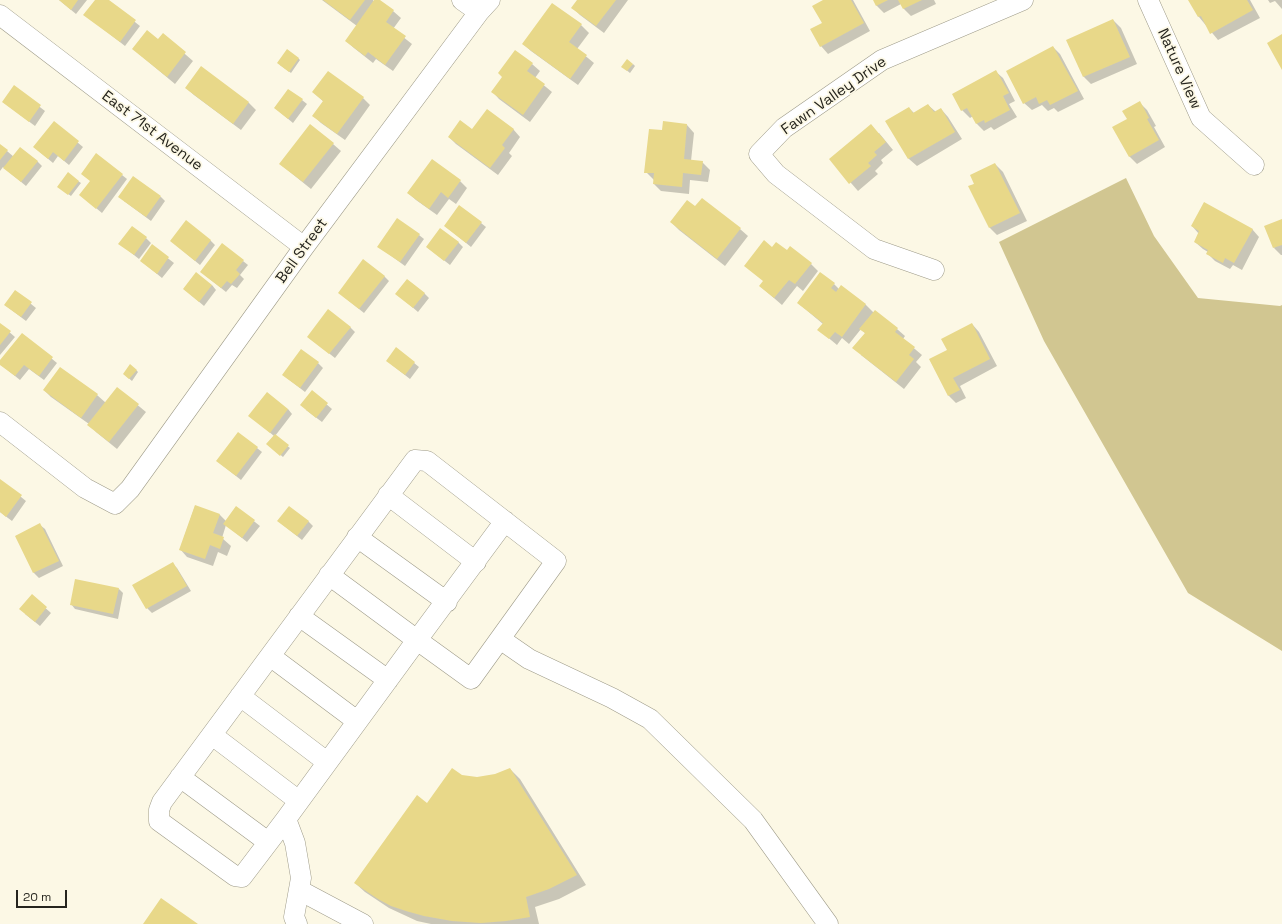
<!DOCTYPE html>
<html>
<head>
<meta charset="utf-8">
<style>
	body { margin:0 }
	#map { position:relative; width:1282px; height:924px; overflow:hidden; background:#fcf8e5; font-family:"Space Grotesk",sans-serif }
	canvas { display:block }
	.scale { position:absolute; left:16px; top:890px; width:51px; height:18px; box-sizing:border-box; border:2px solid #26251e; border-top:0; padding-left:5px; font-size:12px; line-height:14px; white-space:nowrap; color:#26251e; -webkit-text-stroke:3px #fcf8e5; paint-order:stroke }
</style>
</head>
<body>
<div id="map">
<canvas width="1282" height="924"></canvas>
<div class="scale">20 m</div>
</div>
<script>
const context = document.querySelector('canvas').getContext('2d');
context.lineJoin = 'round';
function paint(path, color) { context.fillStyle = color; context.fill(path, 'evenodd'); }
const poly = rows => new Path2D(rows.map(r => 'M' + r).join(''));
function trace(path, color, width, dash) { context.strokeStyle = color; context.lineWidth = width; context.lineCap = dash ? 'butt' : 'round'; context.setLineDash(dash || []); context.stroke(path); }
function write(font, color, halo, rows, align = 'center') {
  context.font = font + ' "Space Grotesk",sans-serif'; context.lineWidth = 3.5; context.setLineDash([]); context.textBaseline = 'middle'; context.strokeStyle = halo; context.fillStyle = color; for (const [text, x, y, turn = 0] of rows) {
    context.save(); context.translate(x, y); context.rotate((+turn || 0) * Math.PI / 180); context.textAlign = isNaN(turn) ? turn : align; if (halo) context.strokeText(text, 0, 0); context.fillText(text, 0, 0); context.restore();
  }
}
const green = poly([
	[1126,178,1154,236,1198,298,1280,306,1282,305,1282,651,1188,593,1044,341,999,242]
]);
const shadow = poly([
	[59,0,87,0,76,14],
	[96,0,107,0,140,26,125,46,85,15],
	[322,0,373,0,374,2,378,0,393,11,401,18,393,29,412,44,393,71,376,59,373,63,354,48,346,41,357,26],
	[578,0,628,0,604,33,580,15,573,8],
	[825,0,853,0,870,31,828,54,821,46],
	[874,0,934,0,936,4,911,16,904,9,901,4,884,13,877,6],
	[1189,0,1250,0,1260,18,1218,40,1199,17],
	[1268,0,1282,0,1282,9,1275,1,1270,3],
	[552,4,581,25,589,33,577,49,594,63,578,85,531,51,523,44],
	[1113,20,1121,28,1137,64,1091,84,1084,77,1068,40],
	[163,35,193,61,175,84,133,49,158,40],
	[1053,47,1060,54,1084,99,1058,112,1054,108,1048,111,1042,105,1032,110,1024,103],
	[298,58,300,60,291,73,280,65],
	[532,64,540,71,535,78,552,92,530,122,499,99,492,91],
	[633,64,635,66,630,73,625,69],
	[202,68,249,103,256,110,241,130,194,95,186,88],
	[995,71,1003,78,1015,101,1009,104,1017,117,994,130,991,127,984,131,977,124,973,116,970,118,962,110],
	[14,87,45,111,35,126,3,102],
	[313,92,363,98,370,105,345,140,321,123,314,116,324,102],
	[302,100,307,104,293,123,275,108],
	[1140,103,1147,110,1156,126,1154,127,1165,147,1137,164,1129,156,1128,119],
	[928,105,936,112,941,109,948,117,962,139,917,166,909,159,887,122,909,108,914,113],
	[54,123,83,147,69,165,58,156,53,163,34,147],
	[687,125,694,133,691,161,702,162,710,170,708,182,690,180,689,194,661,191,654,184,654,180,646,172,663,131],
	[513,129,520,137,509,153,512,156,498,175,456,144,449,137,472,130],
	[879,133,893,150,881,160,883,163,875,171,878,174,858,191,830,159],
	[333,144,341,151,311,189,280,164],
	[0,145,14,157,37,161,42,166,26,186,3,167,0,171],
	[995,164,1003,172,1027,221,997,235,990,228,970,186,975,184],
	[122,175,127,179,102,213,85,199],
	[78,181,81,183,71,196,61,189],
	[460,181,467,188,456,204,449,199,437,215,416,200,408,193],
	[161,197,165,201,151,221,124,201],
	[702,199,740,229,748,236,725,266,679,230,671,222,695,208],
	[1282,220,1282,255,1281,255,1274,248],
	[481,223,486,227,471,247,445,226],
	[1192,226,1252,229,1259,237,1242,270,1233,265,1230,269,1215,261,1207,253,1208,252,1203,249,1195,242,1199,234],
	[419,235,424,239,405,266,379,247],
	[146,238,151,243,139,259,120,244],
	[210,240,215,245,200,265,171,241],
	[458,242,463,247,450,265,427,247],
	[152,246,174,263,162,278,141,261],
	[772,248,787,252,811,264,818,271,803,291,797,286,782,305,760,286,764,281],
	[243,261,248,265,240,275,244,279,237,288,232,285,226,292,206,276],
	[384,276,389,281,364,313,344,297],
	[834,284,839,289,841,286,866,305,874,313,875,311,897,329,905,336,903,339,922,355,916,362,921,367,904,389,861,355,865,333,861,329,849,344,842,338,837,345,819,330,823,324,798,303],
	[212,285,216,290,204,306,184,289],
	[15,291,36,308,26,321,5,305],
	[424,293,429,298,418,312,397,294],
	[0,324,15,337,0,355],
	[972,324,979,332,997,366,960,386,966,398,956,403,949,396,930,360,948,350],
	[350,327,355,332,335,358,308,337],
	[22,334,57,363,44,380,29,369,20,380,0,364],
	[397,349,419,367,410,379,392,365],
	[318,363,323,368,305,392,283,375],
	[60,368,97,395,106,403,117,388,146,412,117,449,96,432,89,424,51,397,44,390],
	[136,370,138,372,132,381,126,376],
	[312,392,332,409,322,422,306,410],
	[288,409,292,414,275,436,290,448,283,457,270,446,274,436,250,416],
	[257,448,262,452,241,480,217,461],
	[0,480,26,501,12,521,0,512],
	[195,506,220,515,226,521,236,507,260,526,247,542,226,525,222,538,231,546,227,556,218,552,213,566,187,557,180,549],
	[278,521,308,521,313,526,302,540],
	[40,525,45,529,63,566,39,578,34,573,16,536],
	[172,563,177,568,191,591,152,613,147,608],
	[119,589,123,593,118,619,75,609,71,604],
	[32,596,51,613,40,626,25,614],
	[510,769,520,779,586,885,559,899,535,907,539,924,431,924,417,921,389,908,365,892,355,883,427,804,461,776,477,778,495,775]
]);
const building = poly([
	[59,0,78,0,71,10],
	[95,0,109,0,136,20,120,42,83,15],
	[323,0,365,0,350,20],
	[374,0,380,0,394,10,386,22,406,36,385,65,368,52,365,56,345,41],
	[577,0,616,0,596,26,571,8],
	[823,0,851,0,864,23,820,47,810,29,822,23,812,6],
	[873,0,888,0,876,6],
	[898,0,922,0,903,9],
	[1188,0,1247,0,1253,10,1210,34,1201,16,1198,17],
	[552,3,582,24,569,42,587,55,570,79,522,44],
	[1113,19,1130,57,1083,77,1066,40],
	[147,30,158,39,163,33,186,52,167,77,132,49],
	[1282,34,1282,70,1267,43],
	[1053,46,1078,91,1050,105,1047,100,1039,104,1036,97,1023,104,1006,71],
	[287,49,299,58,289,72,277,63],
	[515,50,533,63,527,71,545,84,523,115,491,92,502,77,498,73],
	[627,59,633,64,627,71,621,67],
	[201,66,249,102,233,124,185,88],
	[996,70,1009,93,1003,96,1010,110,985,123,984,120,976,124,967,108,961,111,952,94],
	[328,71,364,97,337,134,312,116,323,101,312,92],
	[14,85,41,105,29,122,2,102],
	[288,89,303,99,288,119,274,108],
	[1140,101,1149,118,1147,119,1159,140,1129,157,1112,127,1127,119,1122,111],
	[928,104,934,112,941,108,955,132,908,159,885,121,909,107,913,113],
	[487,109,514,129,502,145,505,148,490,168,448,137,460,120,472,129],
	[54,121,79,141,64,161,53,152,48,159,33,147],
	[663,121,687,124,684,159,703,161,701,175,683,173,682,187,653,184,654,173,644,173,649,129,662,130],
	[310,124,334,143,303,182,279,164],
	[871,124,886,142,874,152,877,155,868,163,871,166,849,184,829,159],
	[0,144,8,150,0,160],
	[20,147,38,161,21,182,3,168],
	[96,153,123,174,96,209,79,195,90,181,81,174],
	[432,159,461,180,448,198,441,192,429,209,407,193],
	[995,163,1020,213,989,228,968,186,974,184,970,175],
	[68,172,79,181,68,195,57,187],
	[133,176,161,196,146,217,118,197],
	[702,198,741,228,717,259,670,222,687,200,695,206],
	[1204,202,1253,229,1234,263,1225,258,1223,263,1206,254,1208,250,1194,242,1199,231,1191,226],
	[459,205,482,222,466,243,444,226],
	[397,218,420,234,400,262,377,247],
	[1282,219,1282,245,1273,248,1264,226],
	[186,220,211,240,195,261,170,241],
	[132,226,147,237,134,255,118,244],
	[440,228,459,242,444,261,426,247],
	[764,240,772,247,776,242,787,250,790,246,812,263,795,284,789,280,774,298,759,286,763,281,744,266],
	[222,243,244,260,236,270,240,274,231,284,227,281,221,288,200,272],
	[152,244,169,257,157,274,140,261],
	[363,259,385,276,359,309,338,293],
	[196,272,212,285,199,302,183,289],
	[820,272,835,283,831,288,836,292,841,285,866,304,842,337,835,332,829,339,817,330,823,323,797,303],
	[407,279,425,293,413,308,395,294],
	[15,290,32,302,21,317,4,305],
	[328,309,351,327,329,354,307,337],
	[875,310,898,328,895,332,915,347,909,355,914,359,896,382,852,348,865,333,859,329],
	[0,323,11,331,0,345],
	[972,323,990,359,953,378,960,390,948,396,929,359,947,350,941,339],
	[22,333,53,357,39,376,24,365,15,376,0,365,0,360],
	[396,347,415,362,405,375,386,361],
	[301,349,319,362,300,388,282,375],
	[130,364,137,370,129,379,123,374],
	[60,367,98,394,81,418,43,390],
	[117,387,139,404,109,442,87,425],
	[312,390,328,403,316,418,300,405],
	[267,392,288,409,270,433,248,416],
	[238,432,258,447,236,476,216,461],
	[275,434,289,445,280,456,266,444],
	[0,479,22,495,6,517,0,512],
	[195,505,220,514,213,533,224,537,220,549,210,545,205,559,179,550],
	[236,506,255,520,242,538,223,524],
	[289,506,309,521,297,536,277,521],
	[40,523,59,561,33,573,15,536],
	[173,562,187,586,146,609,132,585],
	[75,579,119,588,113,614,70,605],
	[32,594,47,607,35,622,19,609],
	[452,768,462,775,477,777,495,774,510,768,577,875,549,889,526,897,530,917,506,921,481,923,452,921,424,916,406,911,391,906,378,899,354,883,417,795,427,803],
	[161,898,198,924,143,924]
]);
const minor = poly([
	[462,0,479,12],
	[1148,0,1201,118,1254,165],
	[0,15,304,247],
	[934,270,874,249,776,174,759,154,784,128,882,60,1023,0],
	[0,422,85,488,115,504,130,489,304,247,479,12,490,0],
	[415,460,427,461,556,561,471,679,417,640,286,819,242,877,235,876,159,821,159,810,162,802,415,460],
	[388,495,476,562],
	[357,537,447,602],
	[329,575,417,640,505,521],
	[299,616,388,680],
	[500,639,529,659,612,698,650,719,753,820,828,924],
	[270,656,357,721],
	[240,696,327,762],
	[212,735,299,801],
	[180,777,268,842],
	[286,819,295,843,301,878,294,917,297,924],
	[299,890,363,924]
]);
const streetNames = [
	["Nature View",1179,69,66],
	["Fawn Valley Drive",834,96,-35],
	["East 71st Avenue",152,131,37],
	["Bell Street",302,251,-54]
];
paint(green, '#d1c691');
paint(shadow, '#0003');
paint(building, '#e8d889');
trace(minor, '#9d9a88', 21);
trace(minor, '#fff', 20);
write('15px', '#26251e', '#fcf8e5', streetNames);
</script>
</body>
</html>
